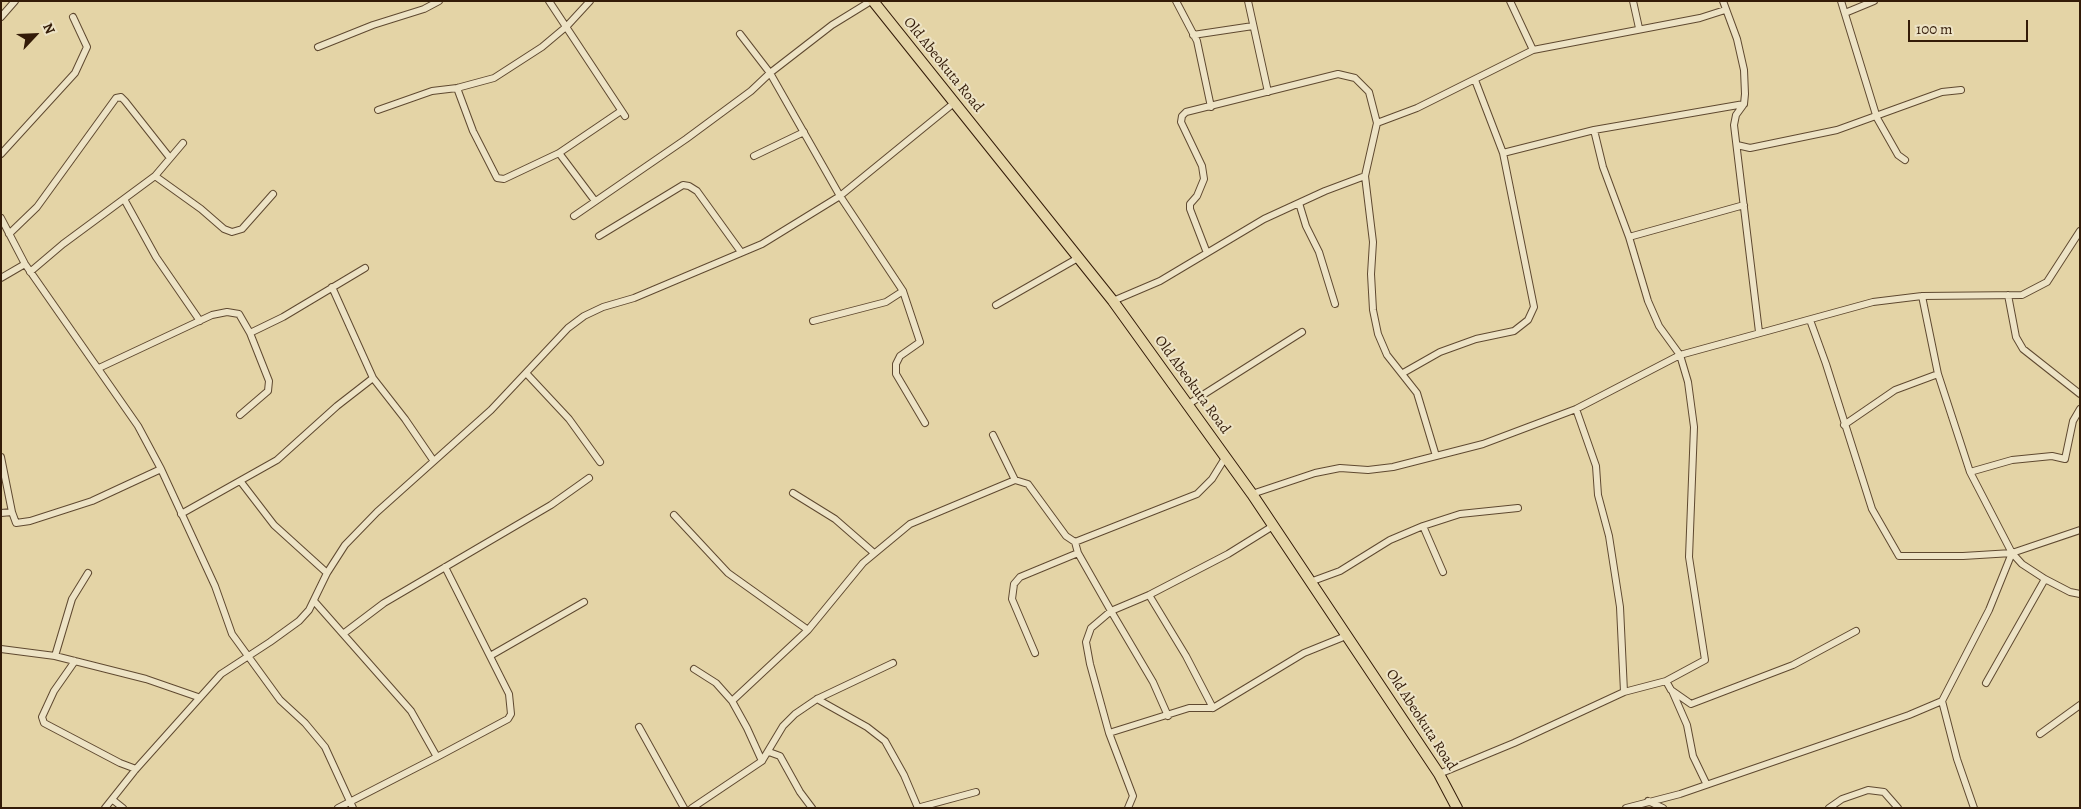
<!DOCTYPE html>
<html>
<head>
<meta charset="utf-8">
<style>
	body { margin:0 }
	#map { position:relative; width:2081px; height:809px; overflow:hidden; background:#e4d4a6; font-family:Alegreya,serif }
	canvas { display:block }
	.frame { position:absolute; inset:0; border:2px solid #331b08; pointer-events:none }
	.north { position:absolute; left:10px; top:10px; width:50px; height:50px; -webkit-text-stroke:4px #ede3c5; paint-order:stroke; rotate:65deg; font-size:14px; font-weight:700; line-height:20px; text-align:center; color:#331b08 }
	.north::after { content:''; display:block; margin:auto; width:18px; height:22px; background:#331b08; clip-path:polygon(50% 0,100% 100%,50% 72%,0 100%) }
	.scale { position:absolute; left:1908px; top:20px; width:120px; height:22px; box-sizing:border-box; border:2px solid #331b08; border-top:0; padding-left:6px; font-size:15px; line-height:18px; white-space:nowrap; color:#331b08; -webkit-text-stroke:4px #ede3c5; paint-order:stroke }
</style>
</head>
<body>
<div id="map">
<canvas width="2081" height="809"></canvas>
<div class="frame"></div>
<div class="north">N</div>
<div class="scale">100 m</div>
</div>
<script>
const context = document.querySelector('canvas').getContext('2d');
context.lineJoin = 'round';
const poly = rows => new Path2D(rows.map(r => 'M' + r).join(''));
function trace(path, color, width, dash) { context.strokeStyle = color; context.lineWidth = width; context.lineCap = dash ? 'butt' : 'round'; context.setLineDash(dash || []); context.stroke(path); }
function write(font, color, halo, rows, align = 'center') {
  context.font = font + ' Alegreya,serif'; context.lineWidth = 4; context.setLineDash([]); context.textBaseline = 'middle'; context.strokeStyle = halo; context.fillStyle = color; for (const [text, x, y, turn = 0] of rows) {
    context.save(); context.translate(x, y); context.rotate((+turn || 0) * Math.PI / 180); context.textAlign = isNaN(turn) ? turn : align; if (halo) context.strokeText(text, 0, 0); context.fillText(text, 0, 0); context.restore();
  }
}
const minor = poly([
	[549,1,625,116],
	[1176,1,1197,41,1211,107],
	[1248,1,1268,92],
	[1510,1,1533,50],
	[1633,1,1639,28],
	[1723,1,1737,39,1744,70,1745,94,1744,104,1736,115,1734,125,1759,332],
	[1841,1,1877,118,1898,155,1905,160],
	[1845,13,1874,1],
	[1,17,15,1],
	[740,34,770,73,840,196,903,291,920,342,900,356,896,364,896,374,925,423],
	[1193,35,1253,26],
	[318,47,373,25,424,9,439,1],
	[457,88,473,131,497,178,504,179,559,153,621,111],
	[378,110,432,91,457,88,494,78,542,47,567,26,590,1],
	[1594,130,1603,167,1629,237,1648,301,1659,326,1680,355,1688,382,1694,427,1689,557,1705,660,1666,681],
	[1737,145,1750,148,1837,130,1942,92,1961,90],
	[559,153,595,201],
	[1503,153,1594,130,1744,104],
	[1,154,75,73,87,47,73,17],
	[754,156,804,132],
	[155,176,201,209,224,229,232,232,242,229,273,194],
	[124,199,156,257,200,321],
	[1299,203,1306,226,1319,252,1335,304],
	[574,216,686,139,751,91,770,73,832,25,871,1],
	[1,218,25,264,138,426,161,469,215,586,232,634,280,700,305,723,325,747,353,808],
	[9,234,37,207,116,98,121,97,125,101,170,158],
	[599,236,683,185,689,186,697,191,741,252],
	[1629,237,1744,205],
	[1207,253,1190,209,1190,204,1197,196,1204,179,1202,166,1181,122,1182,116,1186,112,1338,74,1355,78,1369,92,1377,123],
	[30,272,63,244,155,176,183,143],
	[1,278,25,264],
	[332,287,373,378,405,419,433,460],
	[2008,295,2016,337,2023,349,2080,394],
	[1113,301,1160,281,1264,219,1325,191,1365,176],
	[996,305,1078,258],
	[1810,320,1826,364,1872,509,1899,556,1963,556,2012,553,2080,530],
	[813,321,886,302,903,291],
	[250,333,283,317,365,268],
	[99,368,212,315,227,312,239,314,250,333,269,381,268,391,240,415],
	[526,373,569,419,600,462],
	[1403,373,1440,352,1476,339,1514,331,1528,320,1534,307,1503,153,1475,80],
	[1187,405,1302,332],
	[1576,409,1596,466,1598,495,1609,536,1620,607,1624,692],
	[1844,425,1895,390,1938,374],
	[993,435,1015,480],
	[1436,456,1417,393,1387,355,1378,334,1373,310,1371,274,1373,242,1365,176,1377,123,1417,108,1533,50,1700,18,1725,10],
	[1,457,12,512,16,523,30,521,92,501,161,469],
	[1970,472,2012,460,2052,456,2065,459,2073,421,2080,409],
	[241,482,274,525,327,573],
	[793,493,835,519,874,553],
	[1252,494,1315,473,1340,468,1368,470,1393,467,1483,444,1576,409,1680,355,1873,302,1922,296,2022,295,2047,282,2080,231],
	[1,513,12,512],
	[181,514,277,460,337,406,373,378],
	[674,515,728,573,808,630],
	[1423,526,1443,572],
	[1075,542,1197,494,1212,479,1225,458],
	[2012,553,2022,564,2045,579,2070,592,2080,594],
	[1310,582,1340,571,1390,540,1423,526,1460,514,1518,508],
	[1149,595,1186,656,1213,708],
	[314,601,411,711,437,757],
	[343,634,384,603,551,505,589,478],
	[1,649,55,656,146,679,198,697],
	[1035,653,1012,599,1014,584,1020,577,1078,553],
	[55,656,72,599,88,573],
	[490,656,584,602],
	[75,661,54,691,42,717,44,723,120,763,136,769],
	[694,669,716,683,732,701,747,728,762,761],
	[1986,683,2045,579],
	[1673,693,1687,725,1693,756,1706,783],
	[817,699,867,727,885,741,904,775,918,808],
	[732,701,808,630,863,563,910,524,1015,480,1028,484,1066,536,1075,542,1078,553,1111,611,1153,682,1168,716],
	[1942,701,1957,759,1974,808],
	[639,727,684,808],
	[1109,733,1189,708,1213,708,1304,653,1346,636],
	[2040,734,2080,705],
	[769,752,780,756,800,792,812,808],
	[1439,774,1514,743,1624,692,1666,681,1671,690,1691,704,1793,665,1856,631],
	[113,800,123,808],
	[1648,801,1663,808],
	[105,808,136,769,221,674,270,642,299,621,309,610,327,573,345,545,377,512,491,410,568,328,584,316,603,307,634,298,762,244,840,196,954,103],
	[338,808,437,757,508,719,511,714,509,694,445,567],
	[692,808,762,761,783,726,795,714,817,699,893,663],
	[917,808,976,792],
	[1128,808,1133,796,1109,733,1090,664,1086,642,1091,628,1111,611,1149,595,1228,554,1273,526],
	[1626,808,1680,794,1909,715,1942,701,1989,610,2012,553,1970,472,1938,374,1922,296],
	[1829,808,1842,799,1868,790,1884,792,1898,808]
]);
const trunk = poly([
	[873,1,1113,301,1252,494,1439,774,1457,808]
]);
const streetNames = [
	["Old Abeokuta Road",943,65,51],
	["Old Abeokuta Road",1192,385,54],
	["Old Abeokuta Road",1421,720,57]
];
trace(minor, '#5f4930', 8);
trace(trunk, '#331b08', 12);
trace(minor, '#ede3c5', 6);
trace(trunk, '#e4d4a6', 10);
write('15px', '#331b08', '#ede3c5', streetNames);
</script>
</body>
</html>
